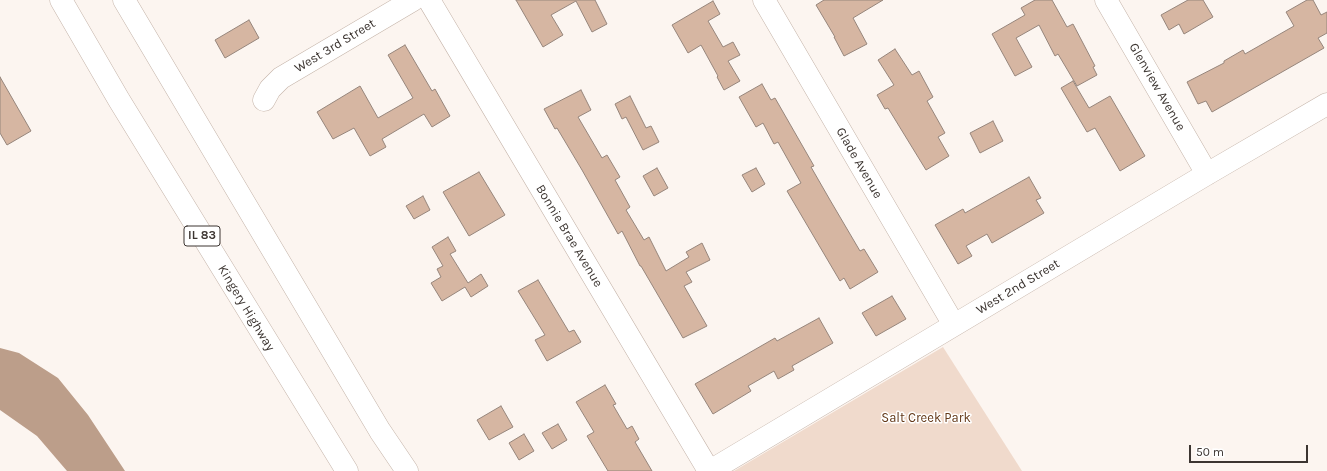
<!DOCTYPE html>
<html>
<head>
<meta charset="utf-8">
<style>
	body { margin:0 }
	#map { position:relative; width:1327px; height:471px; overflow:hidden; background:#fcf5f0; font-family:Karla,sans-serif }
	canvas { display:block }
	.scale { position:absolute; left:1189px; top:445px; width:119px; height:18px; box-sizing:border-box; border:2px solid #3c3531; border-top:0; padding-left:5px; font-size:12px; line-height:14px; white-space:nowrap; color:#3c3531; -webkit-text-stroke:3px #fff; paint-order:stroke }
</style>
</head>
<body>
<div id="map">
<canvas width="1327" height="471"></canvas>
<div class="scale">50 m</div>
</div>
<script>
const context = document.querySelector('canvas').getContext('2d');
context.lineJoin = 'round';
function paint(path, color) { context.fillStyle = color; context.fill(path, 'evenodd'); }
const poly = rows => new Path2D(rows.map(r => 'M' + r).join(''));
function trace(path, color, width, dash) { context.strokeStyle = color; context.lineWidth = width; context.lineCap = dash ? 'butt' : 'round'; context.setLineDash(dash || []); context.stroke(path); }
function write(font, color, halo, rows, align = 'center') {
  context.font = font + ' Karla,sans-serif'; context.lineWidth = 3; context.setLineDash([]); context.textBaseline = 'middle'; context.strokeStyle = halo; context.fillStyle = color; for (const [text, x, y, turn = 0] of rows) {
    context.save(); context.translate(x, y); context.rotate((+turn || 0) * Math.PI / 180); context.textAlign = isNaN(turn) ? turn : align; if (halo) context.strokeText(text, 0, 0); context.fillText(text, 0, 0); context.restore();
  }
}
const green = poly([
	[943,347,1022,471,734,471]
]);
const water = poly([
	[0,348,19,353,58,378,88,415,125,471,67,471,37,436,0,410]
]);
const building = poly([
	[516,0,595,0,607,24,592,32,576,1,551,15,563,35,543,47,516,0],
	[824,0,883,0,853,18,867,44,844,56,834,37,835,37,816,5,824,0],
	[1035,0,1052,0,1067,27,1073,24,1095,66,1093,67,1097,75,1077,86,1058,54,1055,56,1039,25,1016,38,1032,67,1015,76,992,34,1025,15,1021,8,1035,0],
	[1188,0,1203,0,1213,17,1184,34,1179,24,1169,30,1161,15,1188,0],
	[1307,0,1313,0,1321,15,1327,12,1327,33,1318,38,1324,48,1212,112,1206,101,1198,104,1187,82,1224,63,1224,61,1243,50,1245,54,1294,26,1286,12,1307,0],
	[713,1,720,14,708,21,723,47,733,42,740,55,728,61,740,81,724,90,717,77,718,76,701,45,688,53,672,25,713,1],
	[249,20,259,38,225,58,215,40,249,20],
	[405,45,432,91,435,89,450,116,432,127,424,114,382,139,386,147,370,156,354,128,333,139,317,112,360,86,378,118,413,98,388,55,405,45],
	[895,49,912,75,919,71,933,97,927,101,945,133,938,137,949,156,926,170,888,108,885,109,877,95,894,85,878,60,895,49],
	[0,77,31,131,7,145,0,133,0,77],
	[1073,81,1089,108,1110,96,1145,156,1120,171,1095,128,1087,132,1061,88,1073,81],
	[762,84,771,100,775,98,814,166,811,167,830,200,860,251,864,249,878,272,850,289,844,278,840,281,787,191,801,183,778,142,774,144,763,123,756,127,739,97,762,84],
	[581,90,591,110,578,117,602,158,607,155,620,177,615,180,630,207,626,210,644,240,649,237,666,271,689,257,686,252,702,243,710,260,686,272,692,282,684,286,707,326,683,338,641,266,640,266,622,231,618,234,582,170,557,128,555,129,544,109,581,90],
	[630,96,646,128,651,126,659,142,643,150,626,117,622,119,615,104,630,96],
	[993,121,1003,141,980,153,970,133,993,121],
	[657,168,668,188,654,196,643,176,657,168],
	[756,168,765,184,752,192,742,175,756,168],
	[479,172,505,215,469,236,443,192,479,172],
	[1029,177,1041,198,1036,200,1044,213,992,243,987,234,966,246,972,256,958,264,935,225,963,209,965,213,1029,177],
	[423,196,430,210,414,219,406,206,423,196],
	[448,237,456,251,450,254,468,283,481,274,488,286,471,297,465,287,442,301,431,283,441,277,437,269,443,266,432,247,448,237],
	[538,280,569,332,574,330,581,342,547,361,535,340,545,335,518,291,538,280],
	[892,296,906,319,876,336,862,313,892,296],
	[819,318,833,343,792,366,794,370,778,379,774,371,748,386,751,391,713,414,695,384,775,338,777,341,819,318],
	[605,385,616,404,613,405,627,429,632,426,639,439,635,442,652,471,608,471,587,436,594,432,576,402,605,385],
	[501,406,513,427,489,440,477,420,501,406],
	[558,424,567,440,552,449,542,433,558,424],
	[524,434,534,451,519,460,509,443,524,434]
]);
const minor = poly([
	[429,0,709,471],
	[764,0,954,325],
	[1106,0,1207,174],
	[264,100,270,89,281,78,413,0],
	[710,471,1207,174,1327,104]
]);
const highway = poly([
	[61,0,119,100,347,471],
	[124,0,380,431,407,471]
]);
const shields = [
	[202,236,36]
];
const shieldNames = [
	["IL 83",202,236]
];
const streetNames = [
	["West 3rd Street",335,46,-31],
	["Glenview Avenue",1157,87,60],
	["Glade Avenue",859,163,60],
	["Bonnie Brae Avenue",569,236,59],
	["West 2nd Street",1018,287,-31],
	["Kingery Highway",246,308,59]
];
const parkNames = [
	["Salt Creek Park",926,418]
];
paint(green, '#f0dacc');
paint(water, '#bc9e8a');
paint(building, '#d6b6a2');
trace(building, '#96857b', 1);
trace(minor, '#c4b3a8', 23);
trace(highway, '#c4b3a8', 23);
trace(minor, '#fff', 22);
trace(highway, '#fff', 22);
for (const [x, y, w] of shields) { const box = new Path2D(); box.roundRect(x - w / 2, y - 10, w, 20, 3); context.fillStyle = '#fff'; context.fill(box); trace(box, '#3c3531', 1); }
write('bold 12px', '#3c3531', null, shieldNames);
write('13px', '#3c3531', '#fff', streetNames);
write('13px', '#633818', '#fff', parkNames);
</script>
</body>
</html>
